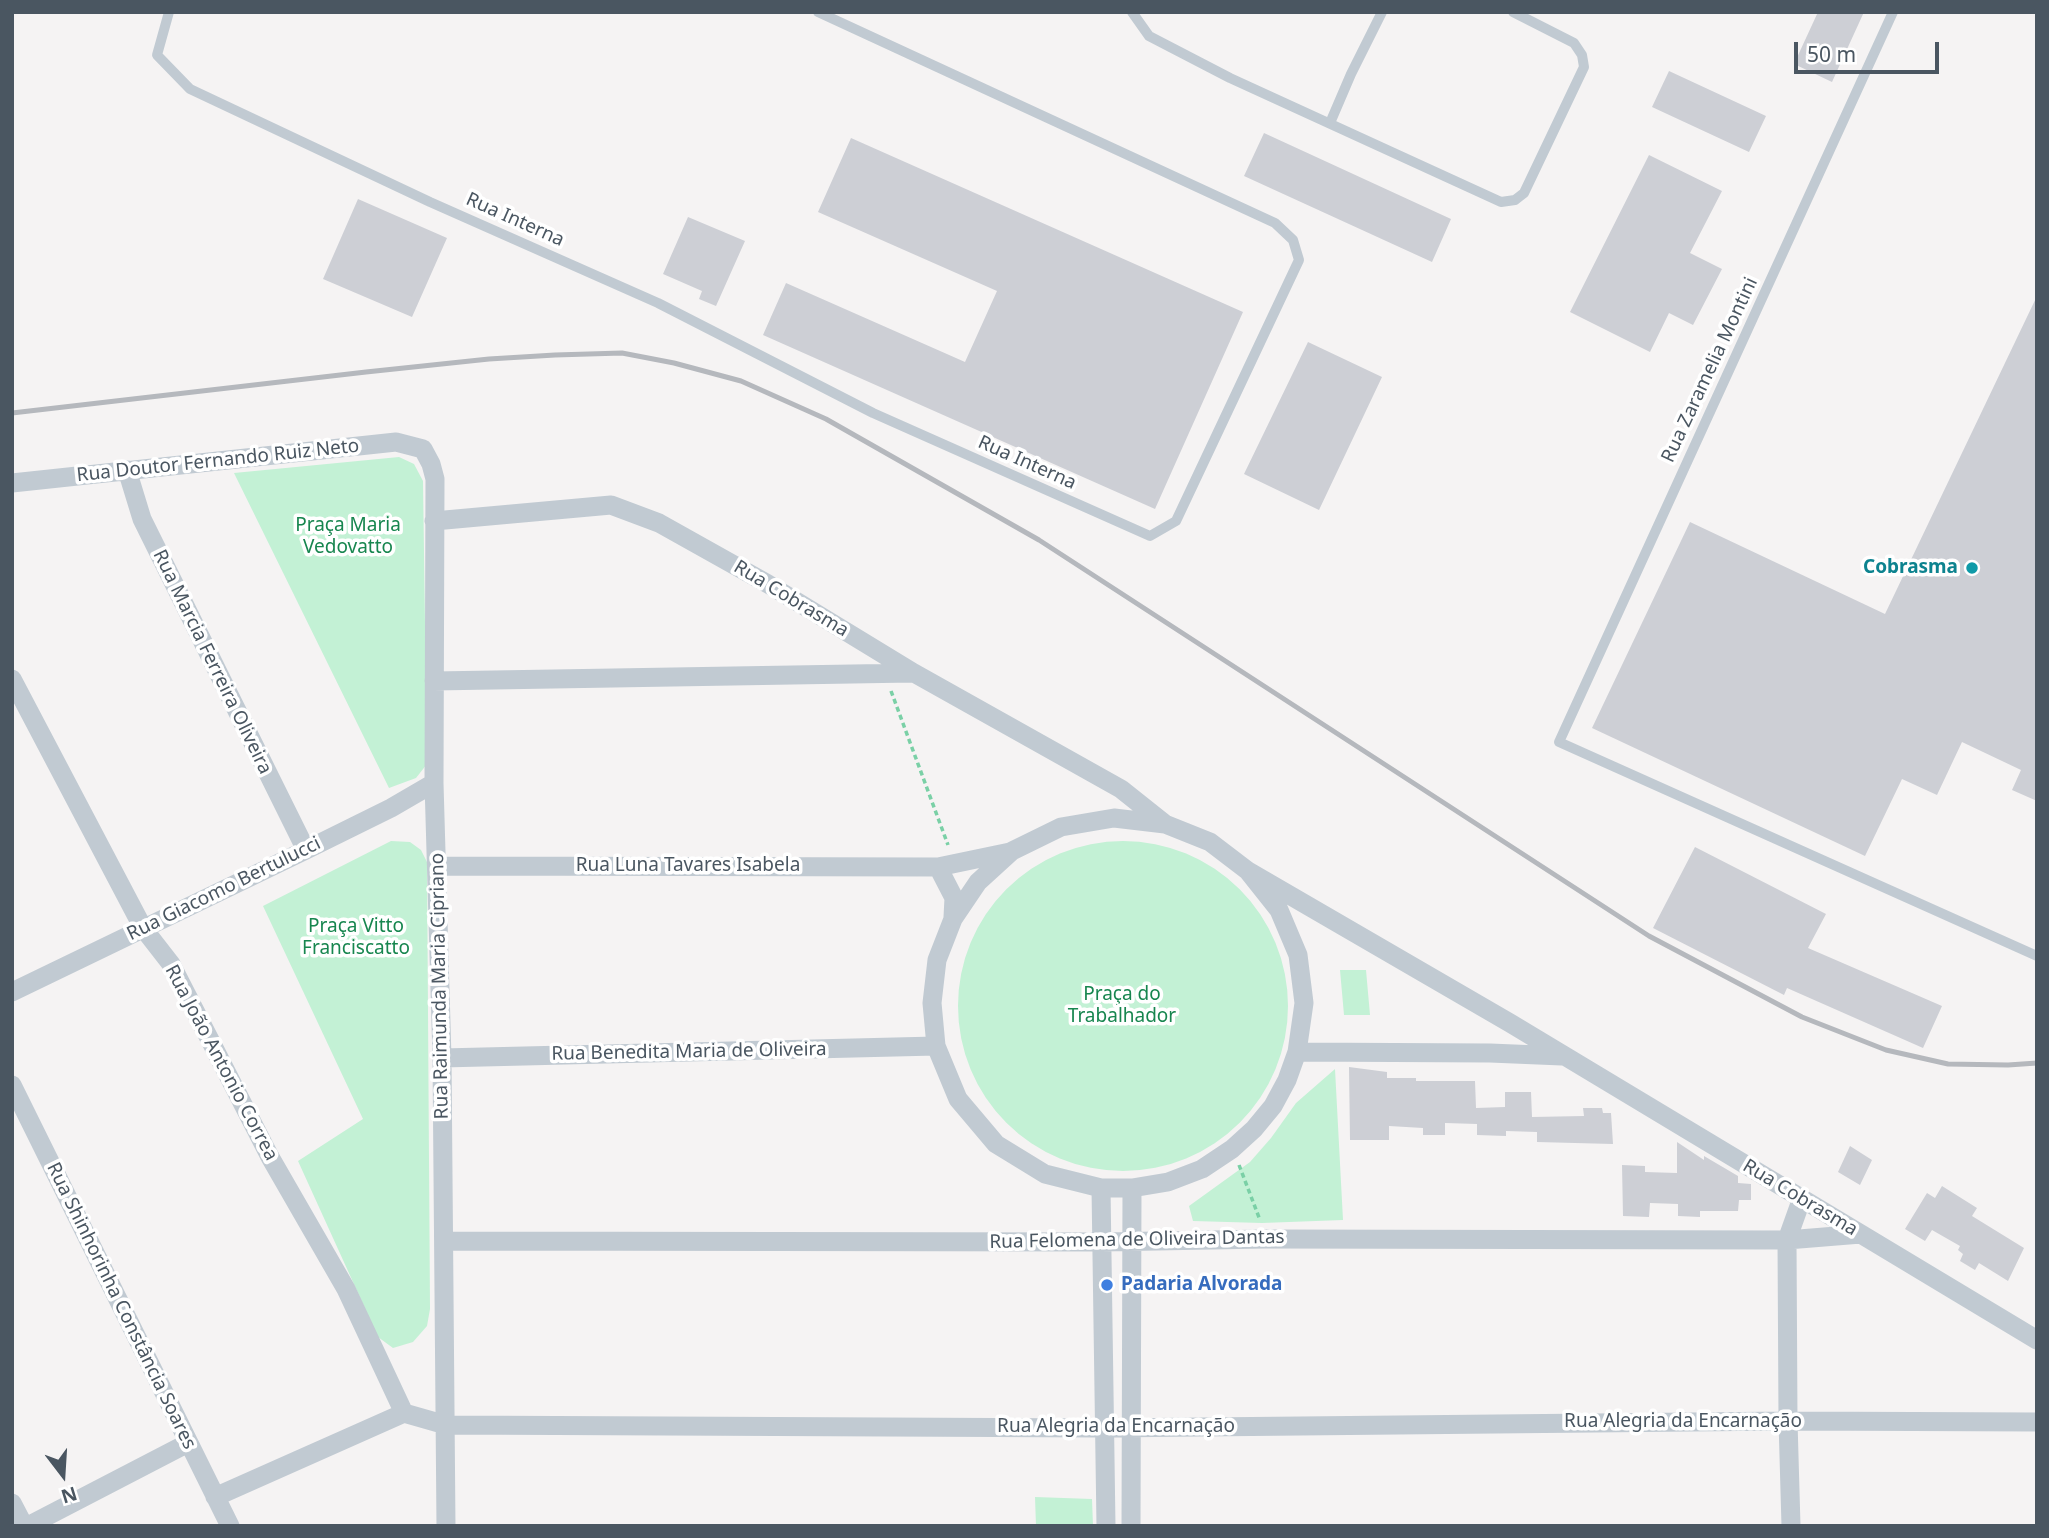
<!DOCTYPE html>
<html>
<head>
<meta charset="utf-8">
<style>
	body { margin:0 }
	#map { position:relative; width:2049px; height:1538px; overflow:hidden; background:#f5f3f3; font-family:"Noto Sans",sans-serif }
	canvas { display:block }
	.frame { position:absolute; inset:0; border:14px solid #4a5661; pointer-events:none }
	.north { position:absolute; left:28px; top:1440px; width:70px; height:70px; -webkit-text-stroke:5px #fff; paint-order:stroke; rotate:163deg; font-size:19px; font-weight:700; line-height:28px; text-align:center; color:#4a5661 }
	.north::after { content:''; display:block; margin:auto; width:24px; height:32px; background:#4a5661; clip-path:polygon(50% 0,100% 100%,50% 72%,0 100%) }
	.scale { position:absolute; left:1794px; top:42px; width:145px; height:32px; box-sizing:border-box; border:4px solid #4a5661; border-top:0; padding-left:9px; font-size:21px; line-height:24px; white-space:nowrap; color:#4a5661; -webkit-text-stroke:5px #fff; paint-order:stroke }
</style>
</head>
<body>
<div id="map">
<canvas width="2049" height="1538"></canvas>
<div class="frame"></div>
<div class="north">N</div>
<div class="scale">50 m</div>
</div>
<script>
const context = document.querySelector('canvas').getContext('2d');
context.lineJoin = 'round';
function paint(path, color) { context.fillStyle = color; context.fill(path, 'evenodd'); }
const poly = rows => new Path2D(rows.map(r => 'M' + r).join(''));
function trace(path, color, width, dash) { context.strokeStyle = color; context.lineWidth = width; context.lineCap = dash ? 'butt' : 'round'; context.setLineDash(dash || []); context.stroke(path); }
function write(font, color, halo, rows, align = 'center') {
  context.font = font + ' "Noto Sans",sans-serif'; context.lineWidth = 7; context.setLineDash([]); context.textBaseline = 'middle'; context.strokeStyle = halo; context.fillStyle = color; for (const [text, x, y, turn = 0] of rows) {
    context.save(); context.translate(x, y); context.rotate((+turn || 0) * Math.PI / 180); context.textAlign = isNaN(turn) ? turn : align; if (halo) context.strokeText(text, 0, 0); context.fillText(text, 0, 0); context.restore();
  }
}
const green = poly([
	[399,457,414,464,423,481,427,764,416,778,389,788,234,473],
	[391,841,410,842,421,850,427,862,430,1309,427,1326,413,1342,393,1348,378,1337,298,1161,363,1119,263,906],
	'958 1006a165 165 0 1 1 330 0a165 165 0 1 1-330 0Z',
	[1340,970,1366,970,1370,1015,1344,1015],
	[1335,1069,1343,1220,1262,1223,1193,1221,1189,1206,1250,1162,1271,1138,1296,1103],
	[1035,1497,1092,1499,1093,1526,1036,1526]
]);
const building = poly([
	[1818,12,1864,12,1832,82,1794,64],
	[1669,71,1766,116,1749,152,1652,107],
	[1264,133,1451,219,1432,262,1244,176],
	[851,138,1243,312,1155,509,763,335,786,283,965,362,997,291,818,212],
	[1649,155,1722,191,1690,253,1722,269,1693,325,1669,313,1650,352,1570,312],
	[358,199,447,238,412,317,323,279],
	[688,217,745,241,716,306,699,299,702,291,663,274],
	[2037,296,2037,801,2012,790,2021,770,1962,742,1937,795,1902,779,1865,856,1592,728,1690,522,1885,614],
	[1308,342,1382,377,1319,510,1244,474],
	[1695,847,1826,914,1808,948,1942,1006,1923,1048,1787,988,1784,995,1653,928],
	[1349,1067,1387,1072,1387,1078,1416,1078,1416,1081,1475,1081,1476,1108,1505,1107,1505,1092,1531,1092,1532,1117,1584,1116,1583,1108,1602,1108,1603,1113,1611,1113,1613,1144,1537,1142,1537,1132,1506,1131,1506,1136,1477,1135,1477,1124,1445,1123,1445,1135,1423,1135,1423,1128,1389,1126,1389,1140,1350,1140],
	[1677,1142,1704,1160,1704,1156,1738,1176,1738,1183,1751,1184,1751,1200,1739,1200,1738,1211,1700,1211,1700,1217,1678,1216,1678,1204,1650,1203,1649,1217,1623,1216,1622,1165,1645,1166,1645,1172,1677,1173],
	[1850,1146,1872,1160,1860,1185,1838,1172],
	[1942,1186,1977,1208,1972,1216,2024,1248,2008,1281,1979,1263,1975,1270,1960,1261,1963,1254,1958,1250,1960,1246,1932,1230,1925,1241,1905,1229,1927,1193,1935,1198]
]);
const path = poly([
	[891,691,948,845],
	[1239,1165,1260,1220]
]);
const lane = poly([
	[169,12,157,55,190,89,430,202,658,303,873,413,1150,536,1176,521,1299,260,1293,240,1275,223,818,12],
	[1132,12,1149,36,1230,78,1501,202,1515,200,1524,193,1584,67,1582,55,1574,43,1513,12],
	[1893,12,1559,742,2037,956],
	[1330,123,1351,74,1382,12]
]);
const street = poly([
	[127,470,142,519,306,850],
	[12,483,396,442,423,449,431,464,435,479,434,783,442,1058,446,1526],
	[434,521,611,505,659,523,768,584,914,673,1121,789,1165,824],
	[12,679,143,928,171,964,270,1157,346,1289,404,1413],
	[434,681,912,673],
	[438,866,938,867,1010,852],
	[938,867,954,898,953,917],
	[1248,871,1279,910,1298,955,1304,1003,1297,1052,1287,1080,1273,1106,1254,1129,1232,1149,1202,1169,1168,1182,1132,1188,1101,1188,1045,1174,996,1144,958,1099,936,1046,932,1003,937,960,953,919,978,882,1012,851,1061,827,1114,818,1165,824,1210,842,1248,871,1510,1023,2037,1340],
	[12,992,306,850,391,808,434,783],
	[1297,1052,1490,1053,1562,1056],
	[442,1058,936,1046],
	[12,1085,230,1526],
	[1101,1188,1106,1526],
	[444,1241,1102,1242,1265,1239,1787,1240,1802,1198],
	[215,1497,404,1413,446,1425,1105,1428,1788,1421,2037,1422],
	[12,1503,24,1526],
	[28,1526,188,1443],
	[1131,1526,1132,1188],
	[1791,1526,1788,1421,1787,1240,1861,1234]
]);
const rail = poly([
	[12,413,366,372,489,359,555,355,622,353,674,363,741,381,826,419,1039,540,1649,936,1802,1017,1886,1050,1948,1064,2008,1065,2037,1063]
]);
const markers = [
	[1972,568,7,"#0f9aa8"],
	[1107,1285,7,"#3f7fe0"]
];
const streetNames = [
	["Rua Interna",515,220,24],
	["Rua Zaramelia Montini",1710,370,-65],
	["Rua Doutor Fernando Ruiz Neto",218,461,-6],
	["Rua Interna",1027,463,24],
	["Rua Cobrasma",791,599,31],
	["Rua Marcia Ferreira Oliveira",212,662,64],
	["Rua Luna Tavares Isabela",688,866],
	["Rua Giacomo Bertulucci",224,889,-26],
	["Rua Raimunda Maria Cipriano",440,986,-91],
	["Rua Benedita Maria de Oliveira",689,1052,-1],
	["Rua João Antonio Correa",221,1063,62],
	["Rua Cobrasma",1800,1198,31],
	["Rua Felomena de Oliveira Dantas",1137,1240,-1],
	["Rua Shinhorinha Constância Soares",121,1306,64],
	["Rua Alegria da Encarnação",1683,1422],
	["Rua Alegria da Encarnação",1116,1427]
];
const parkNames = [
	["Praça Maria",348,526],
	["Vedovatto",348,548],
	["Praça Vitto",356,927],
	["Franciscatto",356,949],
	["Praça do",1122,995],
	["Trabalhador",1122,1017]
];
const cultureNames = [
	["Cobrasma",1958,568]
];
const shopNames = [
	["Padaria Alvorada",1121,1285]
];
paint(green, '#c3f1d5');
paint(building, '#cdcfd5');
trace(path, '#7ad0a6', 3.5, [5, 3.5]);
trace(lane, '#c1cad2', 10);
trace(street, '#c1cad2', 19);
trace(rail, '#b5b8bd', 5);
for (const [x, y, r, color] of markers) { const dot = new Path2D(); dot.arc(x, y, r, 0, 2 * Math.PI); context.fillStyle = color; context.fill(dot); trace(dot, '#fff', 2.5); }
write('19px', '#4a5661', '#fff', streetNames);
write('19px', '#17864f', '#fff', parkNames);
write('bold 19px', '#0d838f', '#fff', cultureNames, 'right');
write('bold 19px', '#366cbe', '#fff', shopNames, 'left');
</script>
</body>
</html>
